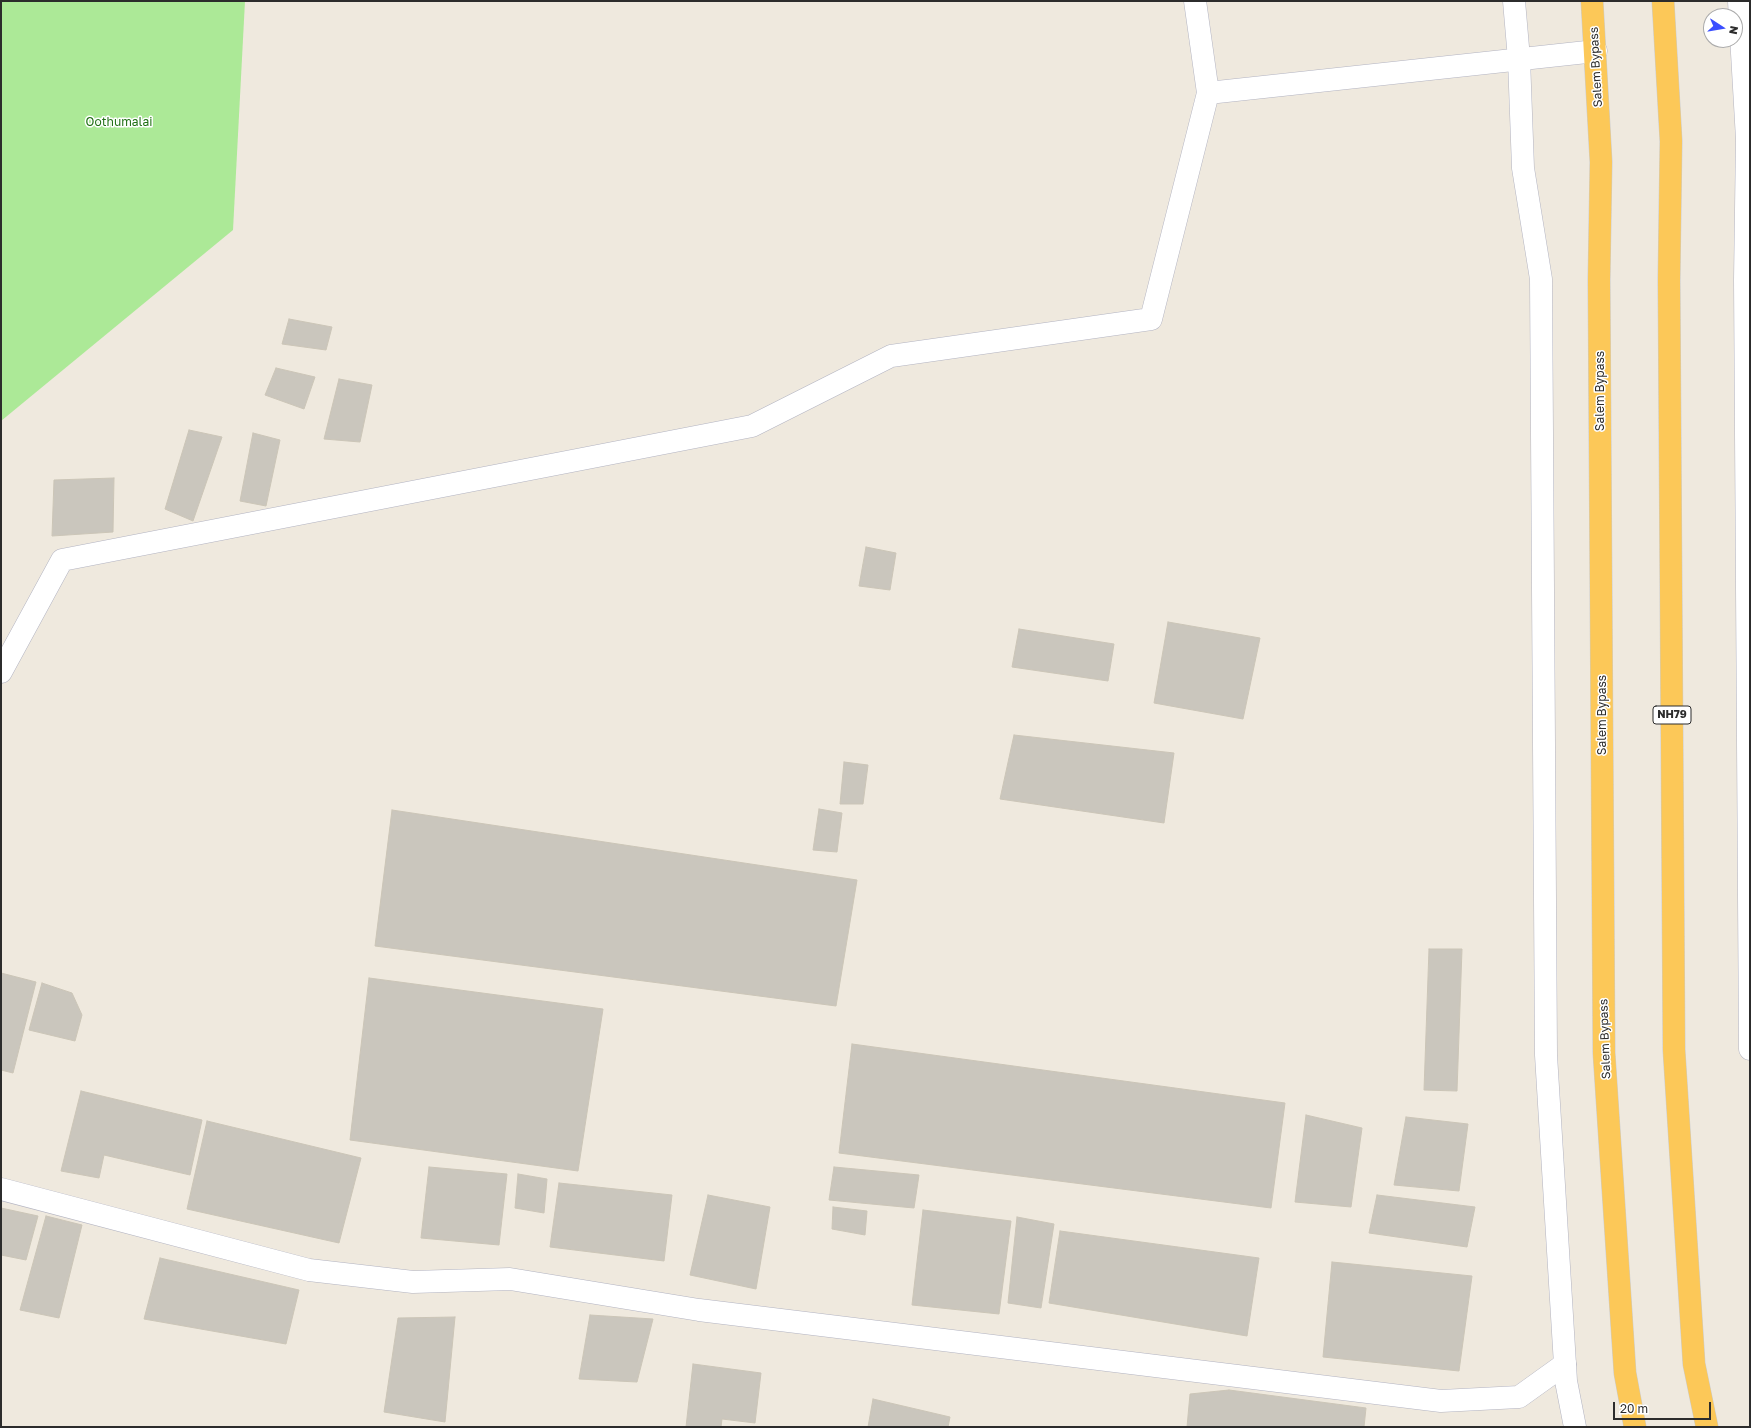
<!DOCTYPE html>
<html>
<head>
<meta charset="utf-8">
<style>
	body { margin:0 }
	#map { position:relative; width:1751px; height:1428px; overflow:hidden; background:#efe9de; font-family:"Golos Text",sans-serif }
	canvas { display:block }
	.frame { position:absolute; inset:0; border:2px solid #2c2c2c; pointer-events:none }
	.north { position:absolute; left:1703px; top:8px; width:40px; height:40px; box-sizing:border-box; background:#fff; border:1px solid #ababab; border-radius:50%; rotate:102deg; font-size:11px; font-weight:700; line-height:16px; text-align:center; color:#2c2c2c }
	.north::after { content:''; display:block; margin:auto; width:14px; height:18px; background:#3a4eff; clip-path:polygon(50% 0,100% 100%,50% 72%,0 100%) }
	.scale { position:absolute; left:1613px; top:1402px; width:98px; height:18px; box-sizing:border-box; border:2px solid #2c2c2c; border-top:0; padding-left:5px; font-size:12px; line-height:14px; white-space:nowrap; color:#2c2c2c; -webkit-text-stroke:3px #fff; paint-order:stroke }
</style>
</head>
<body>
<div id="map">
<canvas width="1751" height="1428"></canvas>
<div class="frame"></div>
<div class="north">N</div>
<div class="scale">20 m</div>
</div>
<script>
const context = document.querySelector('canvas').getContext('2d');
context.lineJoin = 'round';
function paint(path, color) { context.fillStyle = color; context.fill(path, 'evenodd'); }
const poly = rows => new Path2D(rows.map(r => 'M' + r).join(''));
function trace(path, color, width, dash) { context.strokeStyle = color; context.lineWidth = width; context.lineCap = dash ? 'butt' : 'round'; context.setLineDash(dash || []); context.stroke(path); }
function write(font, color, halo, rows, align = 'center') {
  context.font = font + ' "Golos Text",sans-serif'; context.lineWidth = 3; context.setLineDash([]); context.textBaseline = 'middle'; context.strokeStyle = halo; context.fillStyle = color; for (const [text, x, y, turn = 0] of rows) {
    context.save(); context.translate(x, y); context.rotate((+turn || 0) * Math.PI / 180); context.textAlign = isNaN(turn) ? turn : align; if (halo) context.strokeText(text, 0, 0); context.fillText(text, 0, 0); context.restore();
  }
}
const green = poly([
	[1,1,245,1,233,230,1,421]
]);
const building = poly([
	[289,319,332,327,326,350,282,344,289,319],
	[276,368,315,377,304,409,265,395,276,368],
	[339,379,372,385,360,442,324,439,339,379],
	[189,430,222,437,193,521,165,509,189,430],
	[253,433,280,440,266,506,240,501,253,433],
	[114,478,113,532,52,536,54,480,114,478],
	[866,547,896,553,890,590,859,586,866,547],
	[1168,622,1260,638,1243,719,1154,703,1168,622],
	[1019,629,1114,644,1108,681,1012,667,1019,629],
	[1014,735,1174,753,1164,823,1000,799,1014,735],
	[844,762,868,765,863,804,840,804,844,762],
	[819,809,842,813,837,852,813,850,819,809],
	[392,810,857,880,836,1006,375,946,392,810],
	[1429,949,1462,949,1457,1091,1424,1090,1429,949],
	[1,973,36,982,13,1073,1,1070,1,973],
	[369,978,603,1009,578,1171,350,1140,369,978],
	[42,983,72,993,82,1015,75,1041,29,1030,42,983],
	[852,1044,1285,1103,1271,1208,839,1153,852,1044],
	[81,1091,202,1120,190,1175,104,1155,99,1178,61,1171,81,1091],
	[1306,1115,1362,1128,1351,1207,1295,1202,1306,1115],
	[1406,1117,1468,1124,1459,1191,1394,1185,1406,1117],
	[207,1121,361,1158,339,1243,187,1209,207,1121],
	[429,1167,507,1174,499,1245,421,1238,429,1167],
	[834,1167,919,1175,914,1208,829,1200,834,1167],
	[518,1174,547,1179,544,1213,515,1208,518,1174],
	[559,1183,672,1195,664,1261,550,1247,559,1183],
	[708,1195,770,1207,756,1289,690,1275,708,1195],
	[1377,1195,1475,1207,1467,1247,1369,1233,1377,1195],
	[833,1207,867,1211,865,1235,832,1229,833,1207],
	[1,1208,38,1216,26,1260,1,1255,1,1208],
	[923,1210,1011,1221,999,1314,912,1305,923,1210],
	[46,1216,82,1225,59,1318,20,1310,46,1216],
	[1017,1217,1054,1224,1041,1308,1008,1303,1017,1217],
	[1060,1231,1259,1258,1247,1336,1049,1303,1060,1231],
	[160,1258,299,1290,286,1344,144,1319,160,1258],
	[1332,1262,1472,1276,1459,1371,1323,1357,1332,1262],
	[590,1315,653,1319,637,1382,579,1379,590,1315],
	[455,1317,445,1422,384,1412,398,1318,455,1317],
	[693,1364,761,1373,755,1423,722,1419,721,1427,686,1427,693,1364],
	[1229,1390,1366,1408,1364,1427,1187,1427,1190,1394,1229,1390],
	[873,1399,950,1417,948,1427,868,1427,873,1399]
]);
const minor = poly([
	[1195,1,1208,93],
	[1,672,62,560,752,426,891,356,1151,319,1208,93,1596,51],
	[1,1189,309,1270,413,1282,510,1279,699,1310,1441,1401,1519,1397,1565,1364]
]);
const tertiary = poly([
	[1514,1,1519,59,1523,168,1541,279,1546,1055,1566,1381,1575,1427],
	[1739,1,1747,139,1745,280,1750,1049]
]);
const trunk = poly([
	[1592,1,1601,162,1599,280,1604,1053,1625,1373,1635,1427],
	[1663,1,1671,141,1669,280,1674,1050,1694,1364,1707,1427]
]);
const shields = [
	[1672,715,38]
];
const shieldNames = [
	["NH79",1672,715]
];
const streetNames = [
	["Salem Bypass",1596,67,-93],
	["Salem Bypass",1600,391,-90],
	["Salem Bypass",1602,715,-90],
	["Salem Bypass",1605,1039,-92]
];
const parkNames = [
	["Oothumalai",119,122]
];
paint(green, '#ace997');
paint(building, '#cac6bd');
trace(building, '#cbc5b7', 1);
trace(minor, '#b2b3c1', 23);
trace(tertiary, '#b2b3c1', 23);
trace(trunk, '#ccc', 23);
trace(minor, '#fff', 22);
trace(tertiary, '#fff', 22);
trace(trunk, '#fcc858', 22);
for (const [x, y, w] of shields) { const box = new Path2D(); box.roundRect(x - w / 2, y - 9, w, 18, 3); context.fillStyle = '#fff'; context.fill(box); trace(box, '#2c2c2c', 1); }
write('bold 11px', '#2c2c2c', null, shieldNames);
write('12px', '#2c2c2c', '#fff', streetNames);
write('12px', '#217015', '#fff', parkNames);
</script>
</body>
</html>
